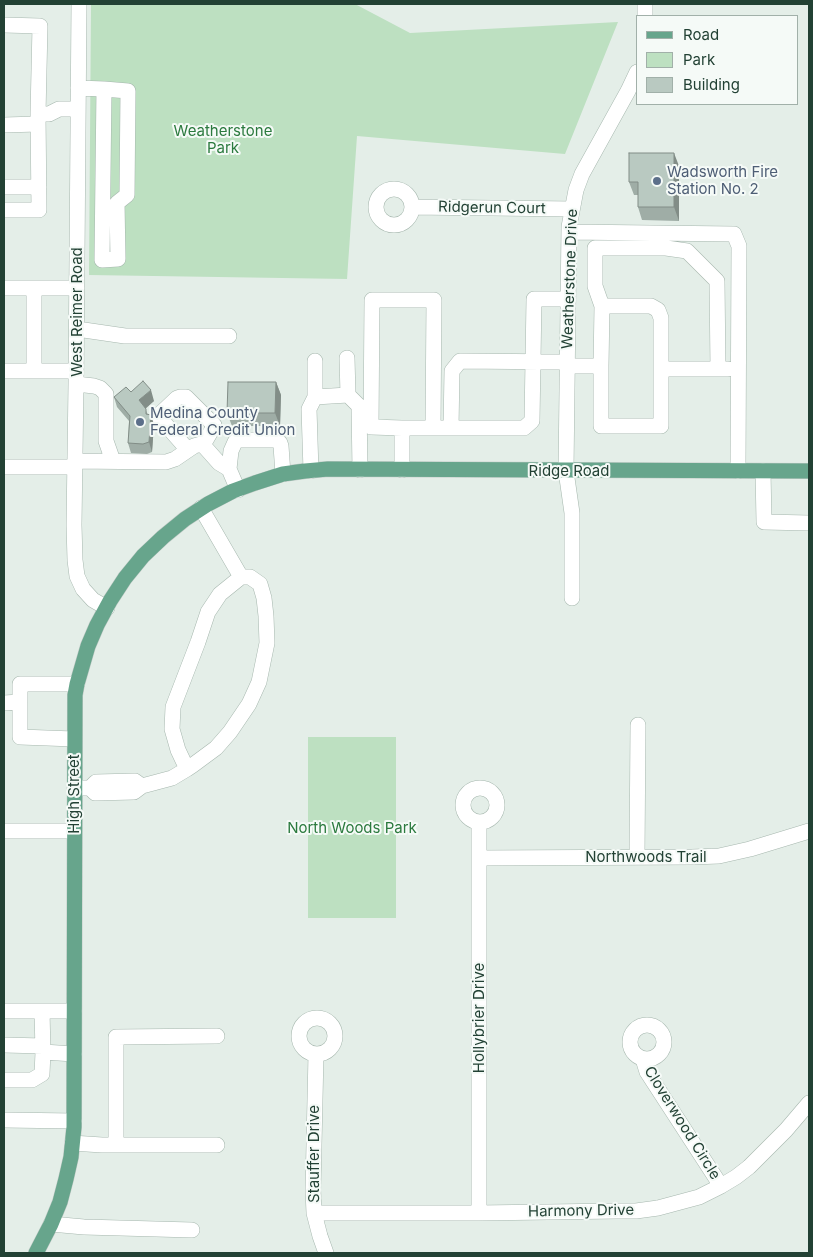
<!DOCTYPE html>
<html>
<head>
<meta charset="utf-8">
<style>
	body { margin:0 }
	#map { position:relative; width:813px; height:1257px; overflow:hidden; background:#e4eee8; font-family:Inter,sans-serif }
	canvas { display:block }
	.frame { position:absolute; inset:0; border:5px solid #224134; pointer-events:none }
	.legend { position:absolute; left:636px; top:15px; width:162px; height:90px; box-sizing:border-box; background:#f5faf7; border:1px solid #a1b0a9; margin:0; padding:6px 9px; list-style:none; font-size:15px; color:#224134 }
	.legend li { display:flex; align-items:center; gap:10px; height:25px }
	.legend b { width:25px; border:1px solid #a1b0a9 }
</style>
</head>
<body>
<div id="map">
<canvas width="813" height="1257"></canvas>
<div class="frame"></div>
<ul class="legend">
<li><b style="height:6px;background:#67a58c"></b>Road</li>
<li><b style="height:14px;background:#bde0c1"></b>Park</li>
<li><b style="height:14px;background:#b9c9c1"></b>Building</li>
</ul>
</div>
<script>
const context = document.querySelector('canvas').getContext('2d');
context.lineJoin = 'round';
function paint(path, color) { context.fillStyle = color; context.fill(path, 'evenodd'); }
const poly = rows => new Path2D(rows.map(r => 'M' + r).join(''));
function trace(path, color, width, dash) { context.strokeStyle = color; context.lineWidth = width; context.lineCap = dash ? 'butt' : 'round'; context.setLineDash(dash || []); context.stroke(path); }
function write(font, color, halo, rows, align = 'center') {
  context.font = font + ' Inter,sans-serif'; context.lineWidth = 4; context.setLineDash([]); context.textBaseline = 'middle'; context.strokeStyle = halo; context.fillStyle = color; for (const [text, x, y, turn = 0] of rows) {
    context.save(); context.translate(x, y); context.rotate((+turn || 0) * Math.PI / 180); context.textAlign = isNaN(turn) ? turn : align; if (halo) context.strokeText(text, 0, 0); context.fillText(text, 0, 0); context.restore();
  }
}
const green = poly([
	[91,4,355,4,410,33,618,22,565,154,357,136,347,279,89,275],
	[308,737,396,737,396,918,308,918]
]);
const minor = poly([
	[79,4,76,384,74,525,75,560,77,576,83,589,93,600,107,608],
	[645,16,645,4],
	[4,25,40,26,38,114,39,210,4,210],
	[78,88,104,89,128,91,127,195,117,203,118,259,102,260,104,89],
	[38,114,49,114,59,109,78,109],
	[4,125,38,124],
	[4,187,39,187],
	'376 207a18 18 0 1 1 36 0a18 18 0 1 1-36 0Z',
	[412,207,572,209],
	[569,232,734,234,739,246,738,471],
	[4,288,77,288],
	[34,288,34,371],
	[77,329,125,336,229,336],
	[347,358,348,395,359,406,360,470],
	[567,366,601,366,601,426,661,426,661,369,728,369],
	[601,366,602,306],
	[661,369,661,318,658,310,651,306,602,306,595,286,595,248,666,248,687,251,717,281,718,369],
	[4,371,76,371],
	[76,384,94,386,100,388,106,394,106,441,113,461],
	[315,397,348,395],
	[433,428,434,300,372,300,371,427,402,428,524,428,532,421,534,299,568,299],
	[451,428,452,371,460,361,567,362],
	[188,450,159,417,159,415,177,398,180,397,186,397,214,425,213,428,203,445],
	[75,461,166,462,175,459,194,446,201,444,203,445,219,463,229,469,238,490],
	[4,467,75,467],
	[229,469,231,451,235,442,238,440,277,440,280,443,281,446,283,474],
	[402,470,402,428],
	[311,471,309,409,315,397,315,361],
	[763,471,764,522,809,523],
	[201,508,241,577],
	[572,598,572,513,566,471,569,227,576,190,582,174,628,91,637,72],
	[4,703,20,702],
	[74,739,20,737,20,684,77,684],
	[142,786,172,778,187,769,193,765,216,748,230,732,249,704,259,682,267,643,266,616,264,598,260,584,250,577,241,577,220,594,208,612,198,642,173,707,172,729,178,750,187,769],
	[74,788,90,788,96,782,135,781,142,786,134,792,95,793,90,788],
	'463 805a17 17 0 1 1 34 0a17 17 0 1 1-34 0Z',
	[4,831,74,831],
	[637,857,638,725],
	[479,858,692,857,719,856,750,849,809,831],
	[4,1011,74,1011],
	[42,1011,43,1052],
	'299 1036a18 18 0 1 1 36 0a18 18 0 1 1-36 0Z',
	'630 1042a17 17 0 1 1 34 0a17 17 0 1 1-34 0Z',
	[4,1045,43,1046],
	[316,1054,313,1190,314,1213,320,1236,326,1253],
	[643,1059,647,1072,721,1186],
	[4,1080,32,1080,42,1074,43,1052,74,1054],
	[4,1120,74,1121],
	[72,1143,102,1145,217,1145],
	[116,1145,116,1037,217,1036],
	[314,1213,479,1213,617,1211,636,1211,658,1208,699,1197,721,1186,736,1177,749,1167,786,1130,809,1103],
	[479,1213,479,822],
	[51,1224,84,1227,192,1230]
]);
const major = poly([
	[36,1253,51,1224,60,1202,66,1179,71,1157,74,1127,75,695,77,684,88,646,97,625,110,601,125,578,143,556,163,537,185,519,208,504,233,491,255,483,283,474,305,471,328,469,809,471]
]);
const wall = poly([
	[679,166,679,221,642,220,638,207,638,195,634,195,629,182],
	[276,382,281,395,280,426,232,426,227,413],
	[131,392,154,401,145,408,148,415,154,425,152,452,147,454,131,453,128,443,129,421,117,407,114,397]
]);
const shadedWall = poly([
	[674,153,679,166,679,221,674,207],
	[276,382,281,395,280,426,275,413],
	[151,390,154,401,143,411,139,400],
	[151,415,154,425,152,452,149,442]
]);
const building = poly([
	[629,153,674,153,674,207,638,207,638,182,629,182,629,153],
	[143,381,151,390,139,400,146,409,146,414,151,415,149,442,143,444,128,443,130,416,114,397,126,387,131,392,143,381],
	[228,382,276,382,275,413,227,413,228,382]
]);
const markers = [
	[657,181,5,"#5c6f8a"],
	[140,422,5,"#5c6f8a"]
];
const parkNames = [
	["Weatherstone",223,131],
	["Park",223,148],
	["North Woods Park",352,828]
];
const serviceNames = [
	["Wadsworth Fire",667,172],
	["Station No. 2",667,189],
	["Medina County",150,413],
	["Federal Credit Union",150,430]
];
const streetNames = [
	["Ridgerun Court",492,208,1],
	["Weatherstone Drive",570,279,-88],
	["West Reimer Road",77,312,-90],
	["Ridge Road",569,471],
	["High Street",74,794,-90],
	["Northwoods Trail",646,857],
	["Hollybrier Drive",479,1018,-90],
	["Cloverwood Circle",682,1123,58],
	["Stauffer Drive",314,1154,-90],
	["Harmony Drive",581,1211,-1]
];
paint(green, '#bde0c1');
trace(minor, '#a6b7ae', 16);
trace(major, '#c1cac6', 16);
trace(minor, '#fff', 15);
trace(major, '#67a58c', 15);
paint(wall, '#9fada6');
paint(shadedWall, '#828d87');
paint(building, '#b9c9c1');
trace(building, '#828d87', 1);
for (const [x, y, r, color] of markers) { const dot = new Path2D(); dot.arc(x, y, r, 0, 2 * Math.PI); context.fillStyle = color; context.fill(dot); trace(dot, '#f5faf7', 2); }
write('15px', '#2b7a3e', '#f5faf7', parkNames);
write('15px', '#4e5e75', '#f5faf7', serviceNames, 'left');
write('15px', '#224134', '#f5faf7', streetNames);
</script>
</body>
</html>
